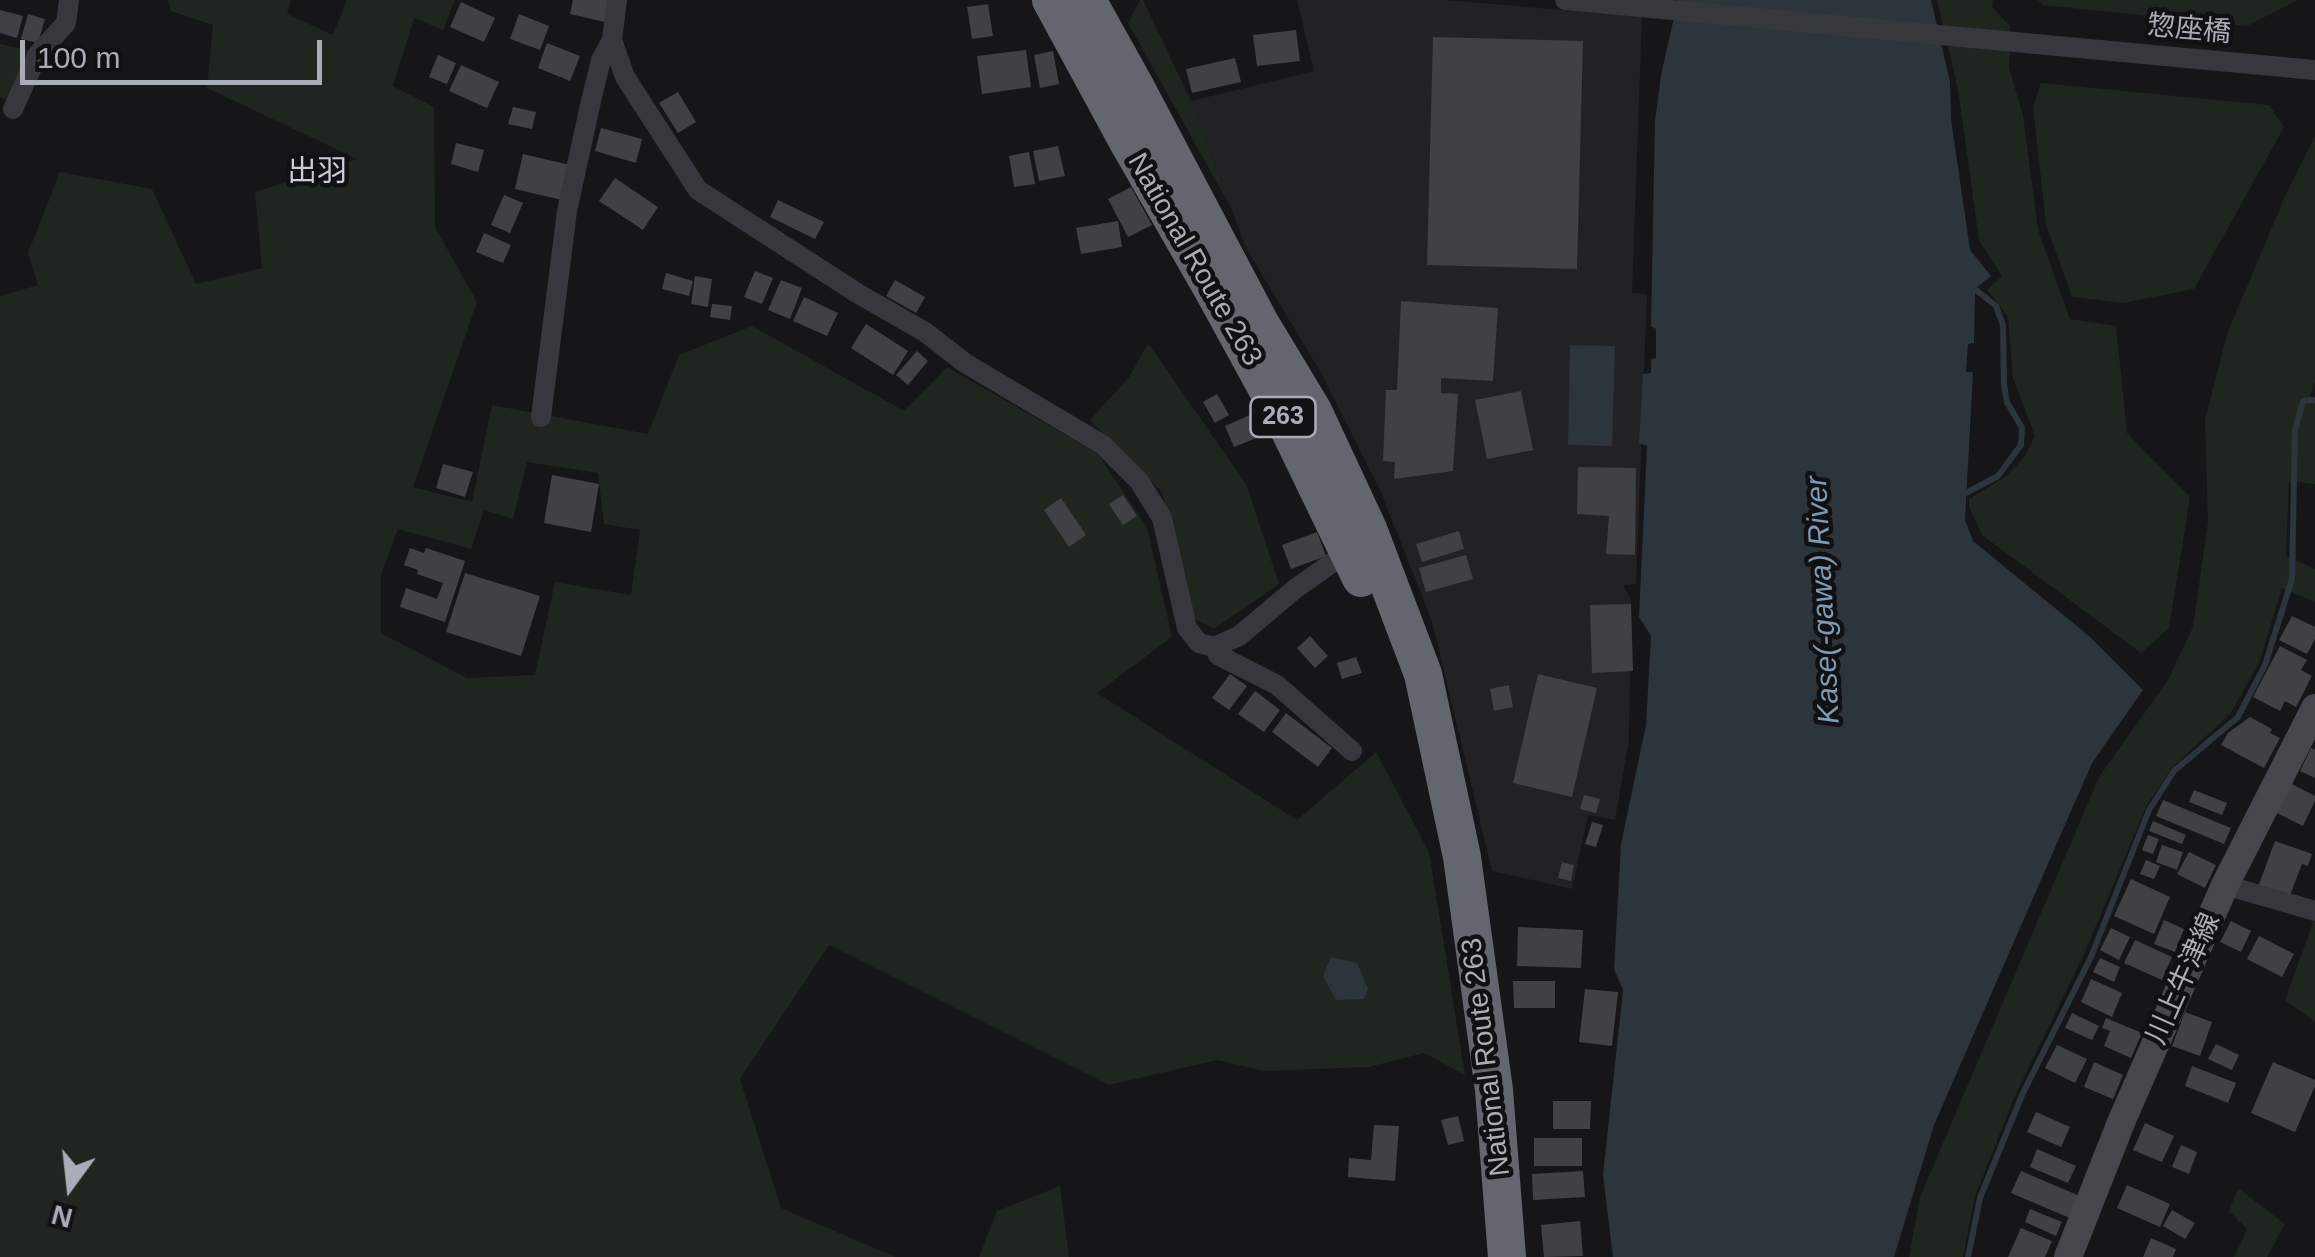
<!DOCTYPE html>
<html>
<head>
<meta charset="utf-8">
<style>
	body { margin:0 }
	#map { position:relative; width:2315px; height:1257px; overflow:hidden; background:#161618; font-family:Helvetica,sans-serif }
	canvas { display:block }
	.north { position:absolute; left:20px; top:1137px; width:100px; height:100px; -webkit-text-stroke:8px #111113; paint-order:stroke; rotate:195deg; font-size:28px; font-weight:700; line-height:40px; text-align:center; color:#a8adb8 }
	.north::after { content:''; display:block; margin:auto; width:35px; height:45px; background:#a8adb8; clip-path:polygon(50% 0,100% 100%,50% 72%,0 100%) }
	.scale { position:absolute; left:20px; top:40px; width:302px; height:45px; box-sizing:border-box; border:5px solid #a8adb8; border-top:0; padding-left:12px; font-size:30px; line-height:35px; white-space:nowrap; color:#a8adb8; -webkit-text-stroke:8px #111113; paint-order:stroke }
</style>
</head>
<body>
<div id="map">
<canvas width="2315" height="1257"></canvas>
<div class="north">N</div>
<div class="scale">100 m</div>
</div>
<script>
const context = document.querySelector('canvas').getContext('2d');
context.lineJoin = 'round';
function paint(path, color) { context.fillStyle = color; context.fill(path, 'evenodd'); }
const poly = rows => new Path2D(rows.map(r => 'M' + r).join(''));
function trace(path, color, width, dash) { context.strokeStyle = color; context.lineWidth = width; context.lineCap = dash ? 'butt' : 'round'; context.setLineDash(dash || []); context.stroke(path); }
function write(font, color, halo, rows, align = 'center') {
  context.font = font + ' Helvetica,"Noto Sans JP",sans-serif'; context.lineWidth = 9; context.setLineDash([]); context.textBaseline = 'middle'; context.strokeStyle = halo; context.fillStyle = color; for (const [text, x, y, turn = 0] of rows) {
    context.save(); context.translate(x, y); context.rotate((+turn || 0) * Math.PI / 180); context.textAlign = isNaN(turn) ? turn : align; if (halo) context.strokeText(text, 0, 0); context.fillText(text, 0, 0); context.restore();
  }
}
const built = poly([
	[1297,0,1446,0,1642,17,1632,293,1647,294,1636,584,1623,585,1631,600,1629,739,1615,820,1588,815,1572,889,1492,871,1432,621,1380,490,1321,373,1246,248,1191,101,1314,71]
]);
const green = poly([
	[168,0,291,0,287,14,333,35,347,0,455,0,443,30,414,18,393,86,434,107,435,227,477,302,413,487,472,502,492,405,648,434,679,355,752,326,904,411,947,367,1097,453,1147,527,1172,637,1097,693,1297,820,1376,752,1429,852,1465,1075,1424,1053,1369,1067,1264,1071,1217,1060,1109,1085,829,945,740,1079,781,1208,895,1257,0,1257,0,296,38,285,28,253,60,172,152,189,196,284,262,268,255,192,357,159,207,88,213,25,171,11],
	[527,462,598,473,604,524,640,530,631,595,555,582,535,675,467,678,381,633,381,575,398,529,471,549,484,510,513,519],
	[1140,0,1143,0,1191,101,1232,210,1128,23],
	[1937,0,1993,0,1992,7,2010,26,2009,68,2023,115,2038,230,2070,319,2116,326,2127,433,2190,497,2169,628,2141,653,1982,535,1969,507,1969,499,2005,477,2024,458,2035,436,2013,378,2008,317,1987,290,2002,276,1979,240,1958,89],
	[2038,0,2298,0,2247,26,2043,5],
	[0,44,29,50,7,100,0,97],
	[2041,83,2269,105,2284,127,2194,289,2123,303,2072,297,2046,224,2033,107],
	[2315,136,2315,382,2310,396,2315,399,2315,484,2289,481,2286,556,2315,569,2315,602,2282,588,2259,663,2230,714,2171,769,2147,805,2084,954,2014,1098,1975,1196,1963,1257,1909,1257,1920,1197,2099,777,2168,680,2193,627,2208,522,2205,420,2227,334,2286,194],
	[1148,343,1246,484,1279,584,1214,629,1191,617,1162,492,1090,420,1130,376],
	[2314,920,2315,921,2315,1022,2285,1000],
	[1060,1186,1069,1257,979,1257,997,1211],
	[2238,1188,2285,1224,2267,1257,2234,1257,2247,1229,2229,1211]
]);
const water = poly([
	[1678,0,1931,0,1950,82,1951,119,1970,250,1991,276,1975,289,1974,343,1968,344,1966,372,1973,372,1965,520,1973,541,2089,636,2143,690,2092,763,1934,1125,1894,1257,1613,1257,1603,1175,1623,990,1614,969,1621,844,1646,725,1651,636,1639,617,1647,446,1639,443,1643,374,1651,373,1651,359,1656,358,1656,329,1651,326,1655,121,1661,75],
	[1570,345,1615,346,1612,446,1568,445],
	[1331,957,1357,963,1368,989,1364,999,1336,1000,1323,976]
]);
const stream = poly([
	[1966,493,1998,476,2021,445,2022,428,2007,402,2004,385,2003,325,1996,306,1975,289],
	[1968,1257,1980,1198,2022,1095,2091,957,2149,810,2174,771,2238,717,2265,665,2292,579,2295,430,2303,401,2315,400]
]);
const building = poly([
	[573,0,611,0,605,22,570,14],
	[461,2,495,18,484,42,450,27],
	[988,4,993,36,972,39,967,7],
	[0,10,23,16,17,38,0,33],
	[28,14,45,19,38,43,21,39],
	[519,14,549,26,540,50,510,39],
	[1296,30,1300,61,1257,66,1253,35],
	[1433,37,1583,41,1577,269,1427,265],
	[547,43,580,56,570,81,538,68],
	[1026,50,1031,87,982,94,977,56],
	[1053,51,1059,84,1040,88,1034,55],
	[438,55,456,63,447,84,429,77],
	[1235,58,1241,82,1192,93,1186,69],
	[461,65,499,82,487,108,449,91],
	[678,92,696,122,678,133,659,103],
	[513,107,536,112,532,129,508,124],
	[601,128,642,139,636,163,595,151],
	[456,143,484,150,478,172,451,164],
	[1058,146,1065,176,1039,181,1033,151],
	[1029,152,1035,184,1014,187,1009,156],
	[523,154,570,165,562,200,515,189],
	[615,178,658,207,643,230,599,201],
	[1131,187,1152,225,1128,237,1108,199],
	[504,195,523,203,510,233,491,225],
	[778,200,824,222,815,239,770,217],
	[1118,221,1122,247,1081,254,1076,228],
	[484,233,511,245,503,263,476,252],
	[755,271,773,278,762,304,744,297],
	[666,273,693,281,689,296,662,289],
	[695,276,712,279,708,307,691,304],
	[781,280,802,288,790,319,768,310],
	[895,280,925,297,916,313,886,296],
	[804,297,838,313,827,336,793,321],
	[1401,301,1498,308,1493,381,1441,378,1441,393,1458,394,1453,471,1394,479,1395,462,1383,461,1386,390,1397,390],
	[712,304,732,306,730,320,710,317],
	[866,324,908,351,893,375,851,348],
	[917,351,928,361,908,385,896,375],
	[1521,391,1533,450,1487,459,1475,400],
	[1217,394,1229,415,1215,423,1203,402],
	[1250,415,1259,437,1234,447,1225,426],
	[443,464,473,472,465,497,436,488],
	[1578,467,1636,468,1635,555,1606,554,1609,516,1577,514],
	[552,475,599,484,591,532,544,523],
	[1123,495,1137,516,1123,525,1109,504],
	[1061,498,1086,535,1069,547,1044,510],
	[1459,531,1464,549,1422,562,1416,544],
	[1317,532,1326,556,1291,569,1282,545],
	[410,548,424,553,426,548,465,561,445,622,400,607,406,588,437,599,443,583,417,574,418,570,404,565],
	[1466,555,1473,579,1426,592,1419,568],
	[465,573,540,596,521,656,446,632],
	[1631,604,1633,671,1592,673,1590,605],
	[2292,616,2315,627,2315,639,2307,654,2279,640],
	[1310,636,1328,656,1315,668,1297,648],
	[2280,646,2307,660,2301,670,2312,676,2296,707,2285,701,2280,711,2253,697],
	[1356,657,1362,673,1342,679,1337,663],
	[1230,674,1247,686,1229,710,1212,698],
	[1538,674,1597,688,1572,797,1513,783],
	[1509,685,1513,707,1494,711,1490,689],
	[1255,691,1280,710,1264,732,1238,714],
	[1286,713,1332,748,1318,767,1272,732],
	[2250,717,2272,729,2270,733,2280,738,2264,768,2221,745,2228,733],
	[2311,748,2315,750,2315,778,2300,771],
	[2290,783,2315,796,2315,801,2303,826,2275,812],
	[2194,790,2227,803,2222,815,2189,802],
	[1584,795,1600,799,1596,813,1580,809],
	[2163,800,2231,828,2224,844,2156,816],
	[2153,821,2186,835,2182,844,2149,831],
	[1592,822,1603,825,1596,847,1585,844],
	[2148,835,2159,839,2153,854,2142,850],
	[2275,841,2312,854,2308,866,2302,864,2289,898,2258,887],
	[2162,845,2183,852,2177,870,2156,862],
	[2189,852,2216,865,2205,888,2177,874],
	[2146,860,2160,866,2154,879,2140,874],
	[1562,862,1574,865,1571,881,1558,878],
	[2131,879,2170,897,2154,934,2114,916],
	[2164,920,2184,929,2175,952,2154,944],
	[2231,921,2251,931,2241,952,2220,942],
	[1518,927,1583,930,1581,968,1517,966],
	[2111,928,2130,937,2119,960,2100,950],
	[2259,936,2294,954,2282,977,2247,959],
	[2135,940,2172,957,2162,980,2124,963],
	[2100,958,2120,967,2114,982,2093,972],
	[2091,979,2122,993,2112,1017,2081,1002],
	[1513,981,1555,981,1555,1008,1514,1008],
	[1585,989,1618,992,1612,1046,1579,1042],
	[2185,1012,2212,1022,2200,1056,2172,1046],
	[2072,1013,2099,1026,2092,1040,2065,1028],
	[2106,1018,2142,1033,2131,1058,2104,1046,2110,1031,2102,1028],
	[2216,1044,2239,1055,2232,1070,2208,1059],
	[2057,1045,2087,1059,2075,1083,2045,1068],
	[2094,1062,2123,1075,2113,1099,2084,1087],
	[2273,1062,2315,1080,2315,1086,2295,1132,2251,1113],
	[2192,1066,2236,1083,2228,1103,2185,1086],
	[1553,1101,1591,1101,1590,1129,1553,1129],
	[2036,1112,2070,1127,2061,1147,2027,1132],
	[1458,1116,1464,1141,1448,1145,1441,1120],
	[2145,1123,2174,1136,2162,1162,2133,1150],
	[1374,1125,1399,1126,1395,1181,1348,1177,1349,1158,1371,1160],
	[1534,1138,1582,1138,1582,1166,1534,1166],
	[2181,1145,2197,1152,2189,1174,2172,1167],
	[2037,1149,2076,1166,2068,1183,2030,1167],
	[1583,1171,1585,1197,1533,1200,1532,1174],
	[2021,1171,2082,1197,2072,1219,2011,1193],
	[2127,1185,2170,1204,2160,1227,2117,1208],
	[2030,1209,2062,1222,2056,1236,2025,1222],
	[2172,1210,2195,1223,2185,1239,2163,1226],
	[1580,1221,1583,1256,1544,1257,1541,1225],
	[2021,1228,2052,1241,2045,1257,2008,1257],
	[2151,1238,2176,1249,2173,1257,2143,1257]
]);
const street = poly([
	[617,0,612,40,625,77,698,190,857,293,925,332,965,363,1103,445,1139,481,1162,518,1187,628,1199,643,1214,647,1239,636,1295,589,1336,560,1351,555],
	[1565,0,2315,70],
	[13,109,38,54,66,23,69,0],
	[541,417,567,211,591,101,601,60,612,40],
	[1214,647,1218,655,1277,685,1352,751],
	[2225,885,2315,911]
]);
const secondary = poly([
	[2068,1257,2122,1120,2225,885,2315,708]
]);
const highway = poly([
	[1051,0,1126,138,1212,288,1287,425,1361,578],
	[1087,0,1136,88,1260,323,1313,411,1368,529,1423,674,1462,857,1494,1090,1507,1257]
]);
const shields = [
	[1283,417,65]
];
const shieldNames = [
	["263",1283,417]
];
const streetNames = [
	["惣座橋",2189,30,5],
	["National Route 263",1194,260,60],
	["川上牛津線",2184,979,-66],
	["National Route 263",1487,1057,-97]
];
const neighbourhoodNames = [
	["出羽",317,173]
];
const waterNames = [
	["Kase(-gawa) River",1824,600,-93]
];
paint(built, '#222225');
paint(green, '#1e261f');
paint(water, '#2c353c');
trace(stream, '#2c353c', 6);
paint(building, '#404145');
trace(street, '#37383d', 20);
trace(secondary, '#45474d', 28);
trace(highway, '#63666e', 38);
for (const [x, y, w] of shields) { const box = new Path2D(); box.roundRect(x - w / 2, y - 20, w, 40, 8); context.fillStyle = '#111113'; context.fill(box); trace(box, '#a8adb8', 2.5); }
write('bold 25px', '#a8adb8', null, shieldNames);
write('28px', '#a8adb8', '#111113', streetNames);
write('30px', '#c9ccd4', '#111113', neighbourhoodNames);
write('italic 30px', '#7f9bb3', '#111113', waterNames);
</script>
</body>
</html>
